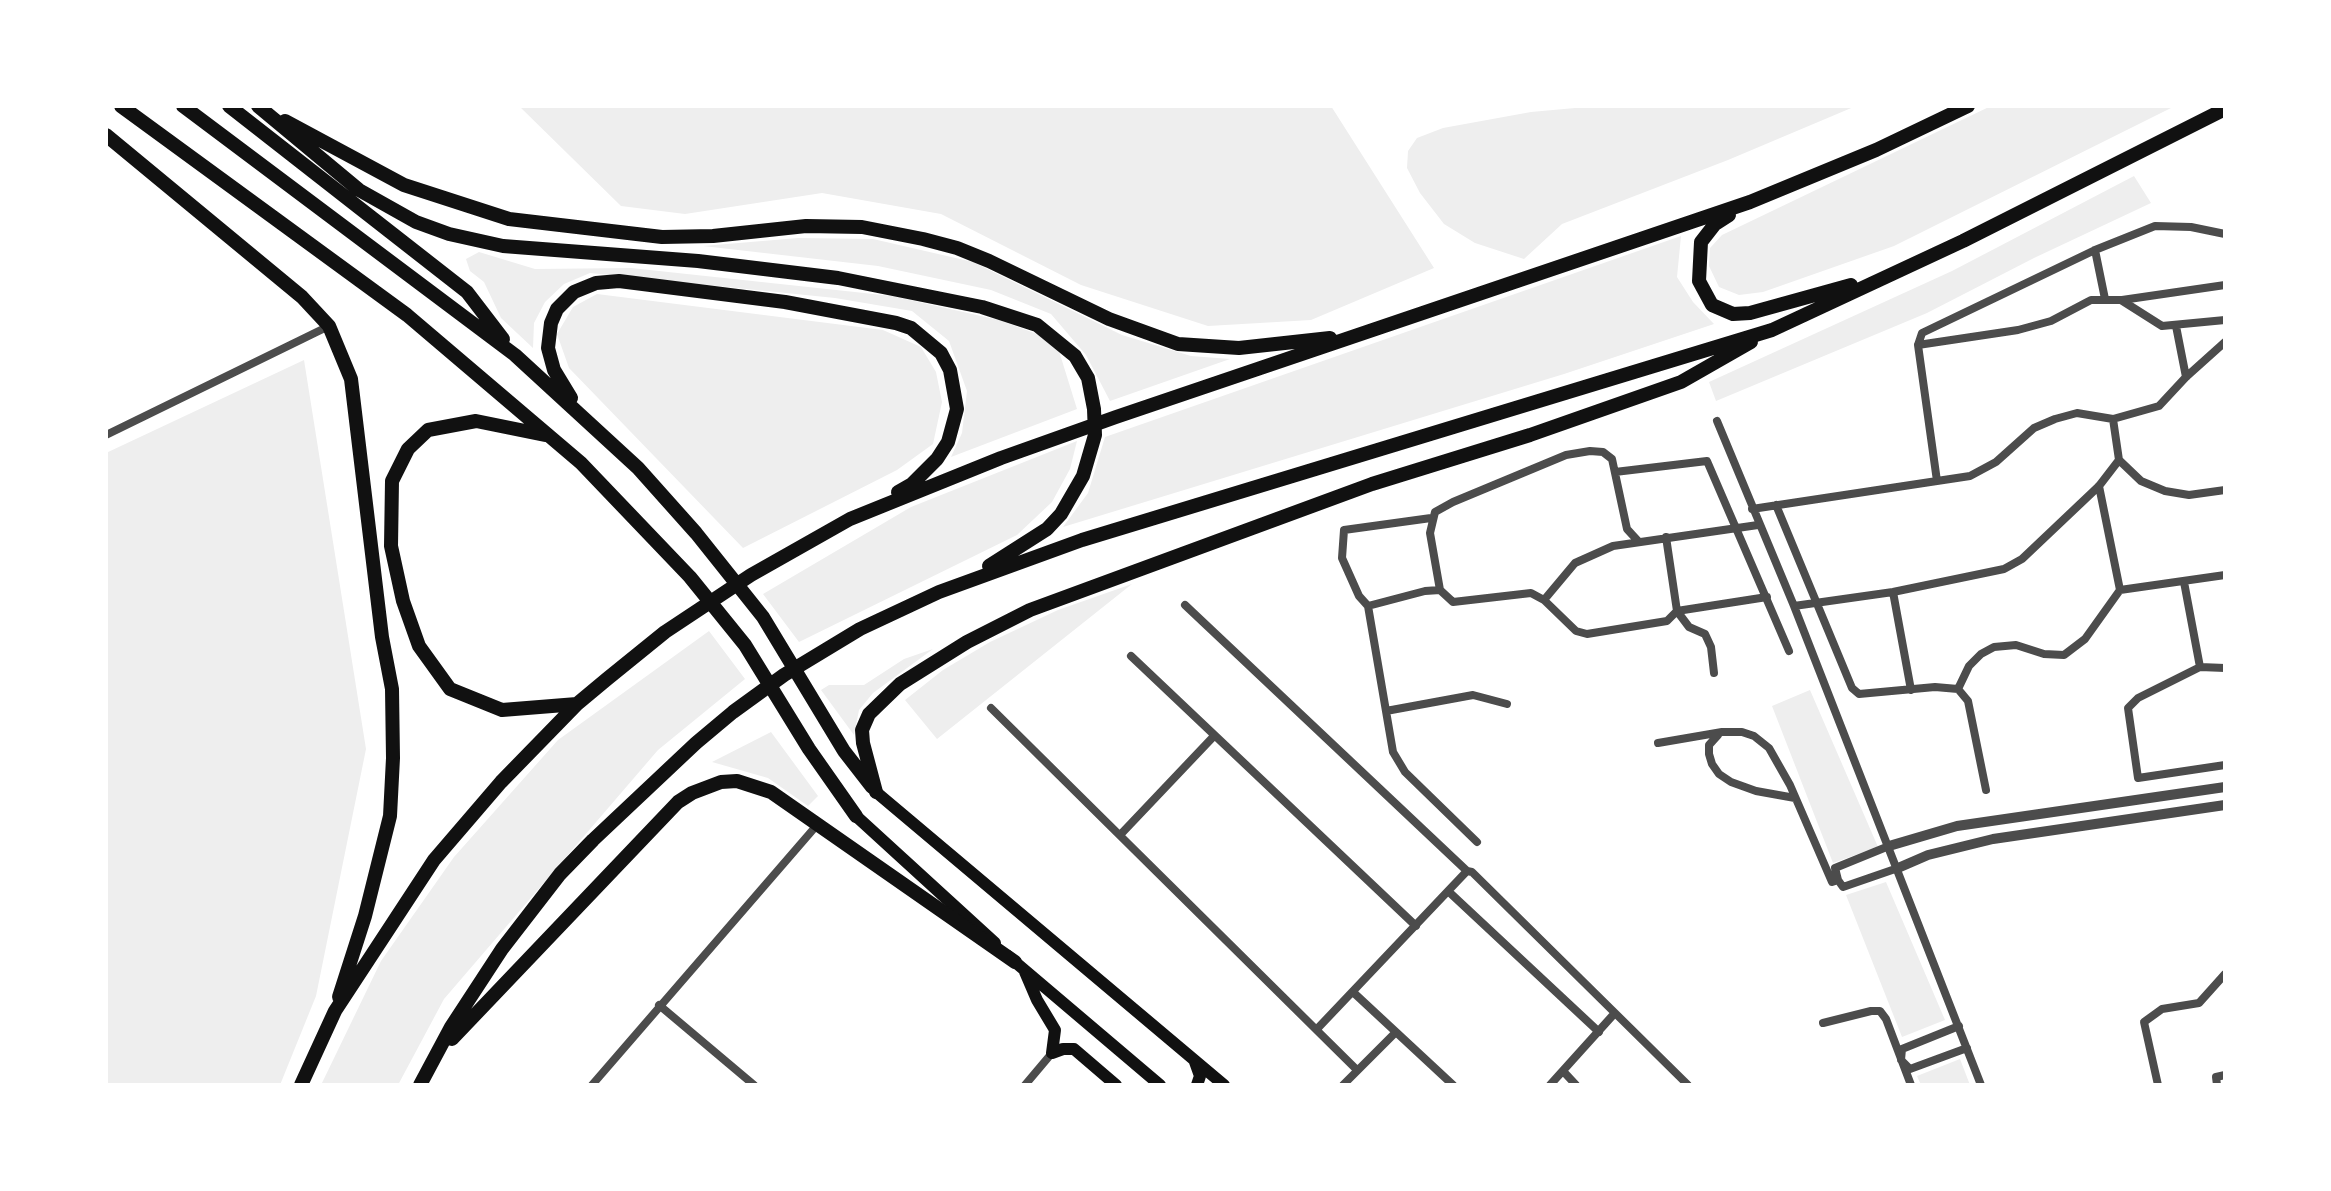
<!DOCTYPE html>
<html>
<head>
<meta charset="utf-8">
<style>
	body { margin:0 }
	#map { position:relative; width:2331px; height:1191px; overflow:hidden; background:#fff; font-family:Poppins,sans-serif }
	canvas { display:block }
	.frame { position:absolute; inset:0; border:108px solid #fff; pointer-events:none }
</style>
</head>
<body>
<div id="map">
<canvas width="2331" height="1191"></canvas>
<div class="frame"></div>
</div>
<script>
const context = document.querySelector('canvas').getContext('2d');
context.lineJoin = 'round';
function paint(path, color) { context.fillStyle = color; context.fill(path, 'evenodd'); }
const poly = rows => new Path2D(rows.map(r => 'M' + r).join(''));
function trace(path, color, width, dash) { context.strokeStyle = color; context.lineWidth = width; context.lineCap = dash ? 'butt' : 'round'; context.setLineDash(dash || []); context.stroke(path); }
const green = poly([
	[519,106,1331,106,1434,268,1311,320,1208,326,1081,285,941,214,822,193,685,214,621,206],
	[1597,106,1856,106,1728,160,1562,224,1524,259,1475,243,1444,224,1420,193,1407,168,1408,151,1417,138,1443,128,1531,112],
	[1991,106,2175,106,1894,246,1763,292,1739,295,1719,287,1709,266,1710,248,1722,235],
	[2134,176,2151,203,2034,258,1927,313,1716,401,1709,382,1952,271],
	[1681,236,1677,277,1693,302,1714,324,1564,374,1063,527,1088,493,1105,437],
	[798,238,873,239,973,262,1122,335,1191,356,1230,359,1110,401,1086,355,1051,314,991,290,878,266,703,246],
	[479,252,535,269,631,268,892,296,999,320,1037,334,1059,351,1077,409,951,457,962,433,967,391,949,341,912,311,835,298,590,273,564,284,545,302,534,323,533,348,501,318,484,282,470,271,466,259],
	[597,294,883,330,921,347,936,372,942,402,933,444,897,470,743,548,569,368,557,334,573,307],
	[304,360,366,749,316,996,280,1085,106,1085,106,453],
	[1077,441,1070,469,1052,502,1017,535,799,642,763,594,911,507],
	[1132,584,937,739,905,700,943,670,990,642,1058,610],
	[709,631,745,679,658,750,444,999,398,1085,321,1085,381,961,454,857,558,740],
	[933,649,873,693,859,710,854,735,821,690,829,685,864,685,904,659],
	[1810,690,1878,847,1833,863,1772,706],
	[771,732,818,796,808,806,768,778,712,762],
	[1886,882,1945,1020,1902,1037,1846,895],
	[1960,1059,1970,1085,1921,1085,1917,1076]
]);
const minor = poly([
	[2095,250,2105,299],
	[2122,300,2225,285],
	[2176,326,2186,377],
	[1918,345,2018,330,2051,321,2091,300,2121,300,2162,326,2225,320],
	[2113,419,2119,460,2141,481,2165,491,2189,495,2225,490],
	[1717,421,1794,606,1981,1085],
	[106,435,329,326],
	[1615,472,1707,461,1789,651],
	[1937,481,1918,345,1922,333,2095,250,2155,226,2191,227,2225,234],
	[2099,486,2120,590],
	[1776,505,1852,688,1859,694,1935,687,1958,689,1968,701,1986,790],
	[1752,509,1970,476,1996,462,2034,428,2055,419,2077,413,2113,419,2159,406,2186,377,2225,342],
	[1431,518,1344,530,1342,558,1359,596,1368,606,1393,752,1405,772,1477,842],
	[1666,537,1677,611,1689,627,1705,634,1711,647,1714,673],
	[2184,582,2200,667],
	[1440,590,1430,533,1435,512,1453,502,1566,455,1590,451,1603,452,1612,459,1627,529,1638,541],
	[1893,592,1911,690],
	[1544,600,1575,563,1613,546,1758,525],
	[1185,605,1467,871,1472,872,1688,1085],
	[1368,606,1425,591,1440,590,1453,602,1531,593,1544,600,1576,631,1587,634,1667,621,1677,611,1767,597],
	[1794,606,1893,592,2004,569,2022,559,2099,486,2119,460],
	[1131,656,1416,926],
	[2225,668,2200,667,2138,698,2128,708,2138,778,2225,765],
	[1958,689,1969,666,1981,654,1994,647,2016,645,2044,654,2064,655,2085,639,2120,590,2225,575],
	[991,708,1357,1070],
	[1386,711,1473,695,1507,704],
	[1718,735,1709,745,1709,754,1712,764,1719,774,1731,782,1756,791,1795,798],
	[1658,743,1722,732,1742,732,1754,736,1769,748,1790,785,1832,882,1838,880],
	[1121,834,1214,736],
	[1889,846,1835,868,1838,880,1843,887,1898,868],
	[1448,891,1599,1032],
	[1354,993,1453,1085],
	[659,1005,754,1085],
	[1823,1023,1871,1011,1880,1011,1886,1019,1911,1085],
	[1959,1026,1902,1049,1901,1060,1910,1069,1967,1048],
	[1317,1029,1467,871],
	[1563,1071,1576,1085],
	[592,1085,817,825],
	[1025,1085,1052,1053],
	[1343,1085,1395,1033],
	[1550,1085,1614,1014],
	[2158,1085,2144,1022,2162,1009,2199,1003,2225,974],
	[2217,1085,2216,1077,2225,1075]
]);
const tertiary = poly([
	[1889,846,1957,826,2225,787],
	[1898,868,1928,855,1993,839,2225,805]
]);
const primary = poly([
	[876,792,1224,1085],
	[856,816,995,943],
	[1008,956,1160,1085],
	[1025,972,1037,1000,1055,1030,1052,1053],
	[1052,1053,1063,1049,1074,1049,1116,1085],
	[1195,1062,1200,1076,1197,1085]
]);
const trunk = poly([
	[121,106,407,315,581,463,690,577,745,645,809,749,856,816],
	[183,106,515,355,638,468,696,533,763,617,844,751,872,787],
	[229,106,467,292,503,339],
	[258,106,359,190,416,222,449,234,503,246,698,261,838,278,982,307,1037,325,1075,356,1088,378,1094,409,1095,435,1083,476,1061,514,1047,529,989,566],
	[285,121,404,185,509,219,662,237,713,236,806,226,862,227,923,239,957,248,989,261,1109,319,1178,344,1239,348,1330,338],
	[106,135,302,297,329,326,351,379,382,637,392,689,393,758,390,816,365,916,339,997],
	[1729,215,1715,224,1701,242,1699,281,1712,305,1733,314,1750,313,1851,285],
	[571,398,554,370,548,348,551,323,557,309,574,292,596,283,619,281,785,302,896,323,911,328,941,353,950,370,957,409,948,442,937,459,912,484,898,492],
	[545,435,476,421,428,430,408,449,392,481,391,546,403,601,419,646,450,689,502,710,577,704],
	[876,792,863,743,862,730,869,714,900,684,967,642,1030,610,1372,484,1530,435,1681,382,1751,342],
	[452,1039,678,802,692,793,721,782,737,781,771,792,1015,962],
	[301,1085,335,1011,434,860,501,782,577,704,607,679,665,632,751,575,850,519,1001,458,1116,417,1750,202,1876,150,1968,106],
	[420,1085,451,1027,502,949,560,874,593,840,696,743,733,712,784,675,860,629,939,592,1082,540,1772,330,1963,241,2225,109]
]);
paint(green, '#eee');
trace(minor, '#4c4c4c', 8);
trace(tertiary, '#4c4c4c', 10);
trace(primary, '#111', 12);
trace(trunk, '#111', 14);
</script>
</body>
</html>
